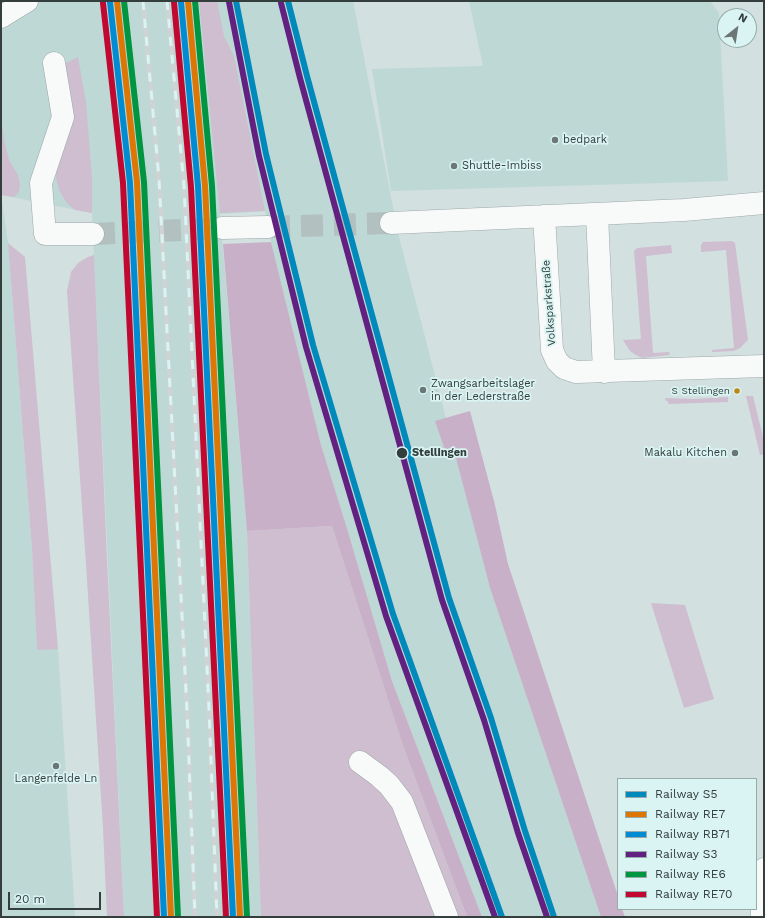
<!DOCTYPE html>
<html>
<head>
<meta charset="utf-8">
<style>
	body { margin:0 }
	#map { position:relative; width:765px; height:918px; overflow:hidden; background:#d2e0df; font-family:"Work Sans",sans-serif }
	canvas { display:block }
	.frame { position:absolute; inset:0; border:2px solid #333e3d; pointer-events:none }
	.legend { position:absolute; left:617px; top:778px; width:140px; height:132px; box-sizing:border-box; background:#d9f4f2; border:1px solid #97abaa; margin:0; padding:5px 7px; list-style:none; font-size:12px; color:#333e3d }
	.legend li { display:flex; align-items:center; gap:8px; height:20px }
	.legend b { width:20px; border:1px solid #97abaa }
	.north { position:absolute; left:717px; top:8px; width:40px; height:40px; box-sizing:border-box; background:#d9f4f2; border:1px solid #97abaa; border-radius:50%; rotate:30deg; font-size:11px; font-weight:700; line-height:16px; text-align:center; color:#333e3d }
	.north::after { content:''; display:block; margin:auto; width:14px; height:18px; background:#6b7776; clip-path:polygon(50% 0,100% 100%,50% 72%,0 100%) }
	.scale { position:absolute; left:8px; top:892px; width:93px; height:18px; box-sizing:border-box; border:2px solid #333e3d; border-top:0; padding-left:5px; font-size:12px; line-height:14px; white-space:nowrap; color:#333e3d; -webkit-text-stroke:3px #d9f4f2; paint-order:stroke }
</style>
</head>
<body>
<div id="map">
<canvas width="765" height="918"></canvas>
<div class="frame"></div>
<ul class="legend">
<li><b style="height:5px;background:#0089bb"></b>Railway S5</li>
<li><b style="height:5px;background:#dc7706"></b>Railway RE7</li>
<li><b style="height:5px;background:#008bd2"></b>Railway RB71</li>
<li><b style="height:5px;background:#622181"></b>Railway S3</li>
<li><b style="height:5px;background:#009641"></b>Railway RE6</li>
<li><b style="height:5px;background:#c10831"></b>Railway RE70</li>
</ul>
<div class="north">N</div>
<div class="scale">20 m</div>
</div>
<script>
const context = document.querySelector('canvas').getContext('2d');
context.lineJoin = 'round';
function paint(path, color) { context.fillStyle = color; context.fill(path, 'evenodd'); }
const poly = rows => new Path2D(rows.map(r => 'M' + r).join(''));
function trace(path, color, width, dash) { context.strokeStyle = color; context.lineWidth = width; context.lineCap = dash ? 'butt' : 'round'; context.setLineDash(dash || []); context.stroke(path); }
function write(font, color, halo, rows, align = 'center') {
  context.font = font + ' "Work Sans",sans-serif'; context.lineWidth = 3.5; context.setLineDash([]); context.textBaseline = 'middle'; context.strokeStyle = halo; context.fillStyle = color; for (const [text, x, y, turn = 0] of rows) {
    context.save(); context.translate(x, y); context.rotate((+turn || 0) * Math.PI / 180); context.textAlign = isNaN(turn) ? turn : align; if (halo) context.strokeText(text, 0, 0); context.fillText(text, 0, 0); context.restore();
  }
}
const built = poly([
	[1,1,353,1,398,233,490,588,601,917,482,917,392,681,346,525,321,445,271,242,265,211,220,214,247,531,261,917,124,917,92,213,1,195,8,243,32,549,37,649,58,649,75,917,1,917],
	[469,1,710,1,719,13,728,181,391,191,372,69,483,66]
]);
const green = poly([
	[199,1,217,1,224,36,234,56,265,211,220,213],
	[78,57,86,102,92,178,92,213,75,210,66,202,59,190,56,177,56,158,72,108,70,87,64,64],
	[1,116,4,140,9,160,18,175,20,184,19,192,14,197,1,195],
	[732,241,735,243,748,340,740,348,734,351,712,352,712,350,734,348,726,250,701,252,701,245,703,242],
	[8,243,25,257,58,649,37,650,32,549],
	[671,245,672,253,646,256,653,353,669,352,670,355,642,358,636,355,630,351,623,340,641,339,634,251,637,248],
	[94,255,107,560,124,917,107,917,103,828,86,564,67,291,71,272,78,263,88,257],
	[746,396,753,396,764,441,764,454,760,455],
	[728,397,728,402,668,404,668,401,666,401,665,398,694,399],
	[332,526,402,743,467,917,261,917,247,531],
	[651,603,685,605,714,699,684,708]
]);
const forest = poly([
	[271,242,321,445,346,525,392,681,482,917,467,917,402,743,332,526,247,531,223,244],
	[470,411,495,505,508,564,618,896,618,909,622,909,625,917,601,917,490,588,456,458,448,459,435,421]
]);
const minorTunnel = poly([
	[268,227,391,223],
	[93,234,222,228]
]);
const minor = poly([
	[54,63,63,117,41,183,45,234,93,234],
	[597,214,604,372],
	[544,216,552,350,557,361,564,368,576,372,764,366],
	[391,223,684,210,764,203],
	[222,228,268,227],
	[360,762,379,776,389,785,402,802,447,917],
	[762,917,762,880,764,869]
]);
const highway = poly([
	[1,17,27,1]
]);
const rail = poly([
	[143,1,159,179,187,710,195,917],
	[167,1,184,186,209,709,217,917]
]);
const rail1 = poly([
	[236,1,266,154,313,345,393,614,502,917],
	[288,1,307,76,449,598,491,718,525,831,554,917]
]);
const rail2 = poly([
	[117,1,137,182,171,917],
	[188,1,205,186,240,917]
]);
const rail3 = poly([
	[110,2,130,183,164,917],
	[181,2,198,186,233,917]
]);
const rail4 = poly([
	[229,2,259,156,306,347,386,616,495,917],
	[281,3,300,78,442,600,484,720,518,833,547,917]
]);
const rail5 = poly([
	[124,1,144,182,178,917],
	[195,1,212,186,247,917]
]);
const rail6 = poly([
	[174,2,191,187,226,917],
	[103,3,123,183,157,917]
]);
const markers = [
	[555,140,4,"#6b7776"],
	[454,166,4,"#6b7776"],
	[423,390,4,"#6b7776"],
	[737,391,3.5,"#bc8712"],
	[402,453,6,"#333e3d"],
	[735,453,4,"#6b7776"],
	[56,766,4,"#6b7776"]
];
const busNames = [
	["S Stellingen",730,391]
];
const poiNames = [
	["bedpark",563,140],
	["Shuttle-Imbiss",462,166],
	["Zwangsarbeitslager",431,384],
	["in der Lederstraße",431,397],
	["Makalu Kitchen",727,453,"right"],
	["Langenfelde Ln",56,779,"center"]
];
const streetNames = [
	["Volksparkstraße",549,303,-94]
];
const stopNames = [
	["Stellingen",412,453]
];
paint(built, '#bed8d6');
paint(green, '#cebecf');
paint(forest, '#c8b0c8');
trace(minorTunnel, '#b2c0bf', 22, [22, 11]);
trace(minor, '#9da8a7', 23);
trace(highway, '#9da8a7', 23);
trace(minor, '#f8fafa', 22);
trace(highway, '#f8fafa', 22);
trace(rail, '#cfd3d3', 4.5);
trace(rail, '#d9f4f2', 3, [9]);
trace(rail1, '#0089bb', 6);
trace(rail2, '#dc7706', 6);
trace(rail3, '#008bd2', 6);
trace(rail4, '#622181', 6);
trace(rail5, '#009641', 6);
trace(rail6, '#c10831', 6);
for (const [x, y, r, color] of markers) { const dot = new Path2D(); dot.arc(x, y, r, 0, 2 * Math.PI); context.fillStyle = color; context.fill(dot); trace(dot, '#d9f4f2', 1.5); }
write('10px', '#333e3d', '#d9f4f2', busNames, 'right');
write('11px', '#333e3d', '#d9f4f2', poiNames, 'left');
write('11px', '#333e3d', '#d9f4f2', streetNames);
write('bold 11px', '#333e3d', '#d9f4f2', stopNames, 'left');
</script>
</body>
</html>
